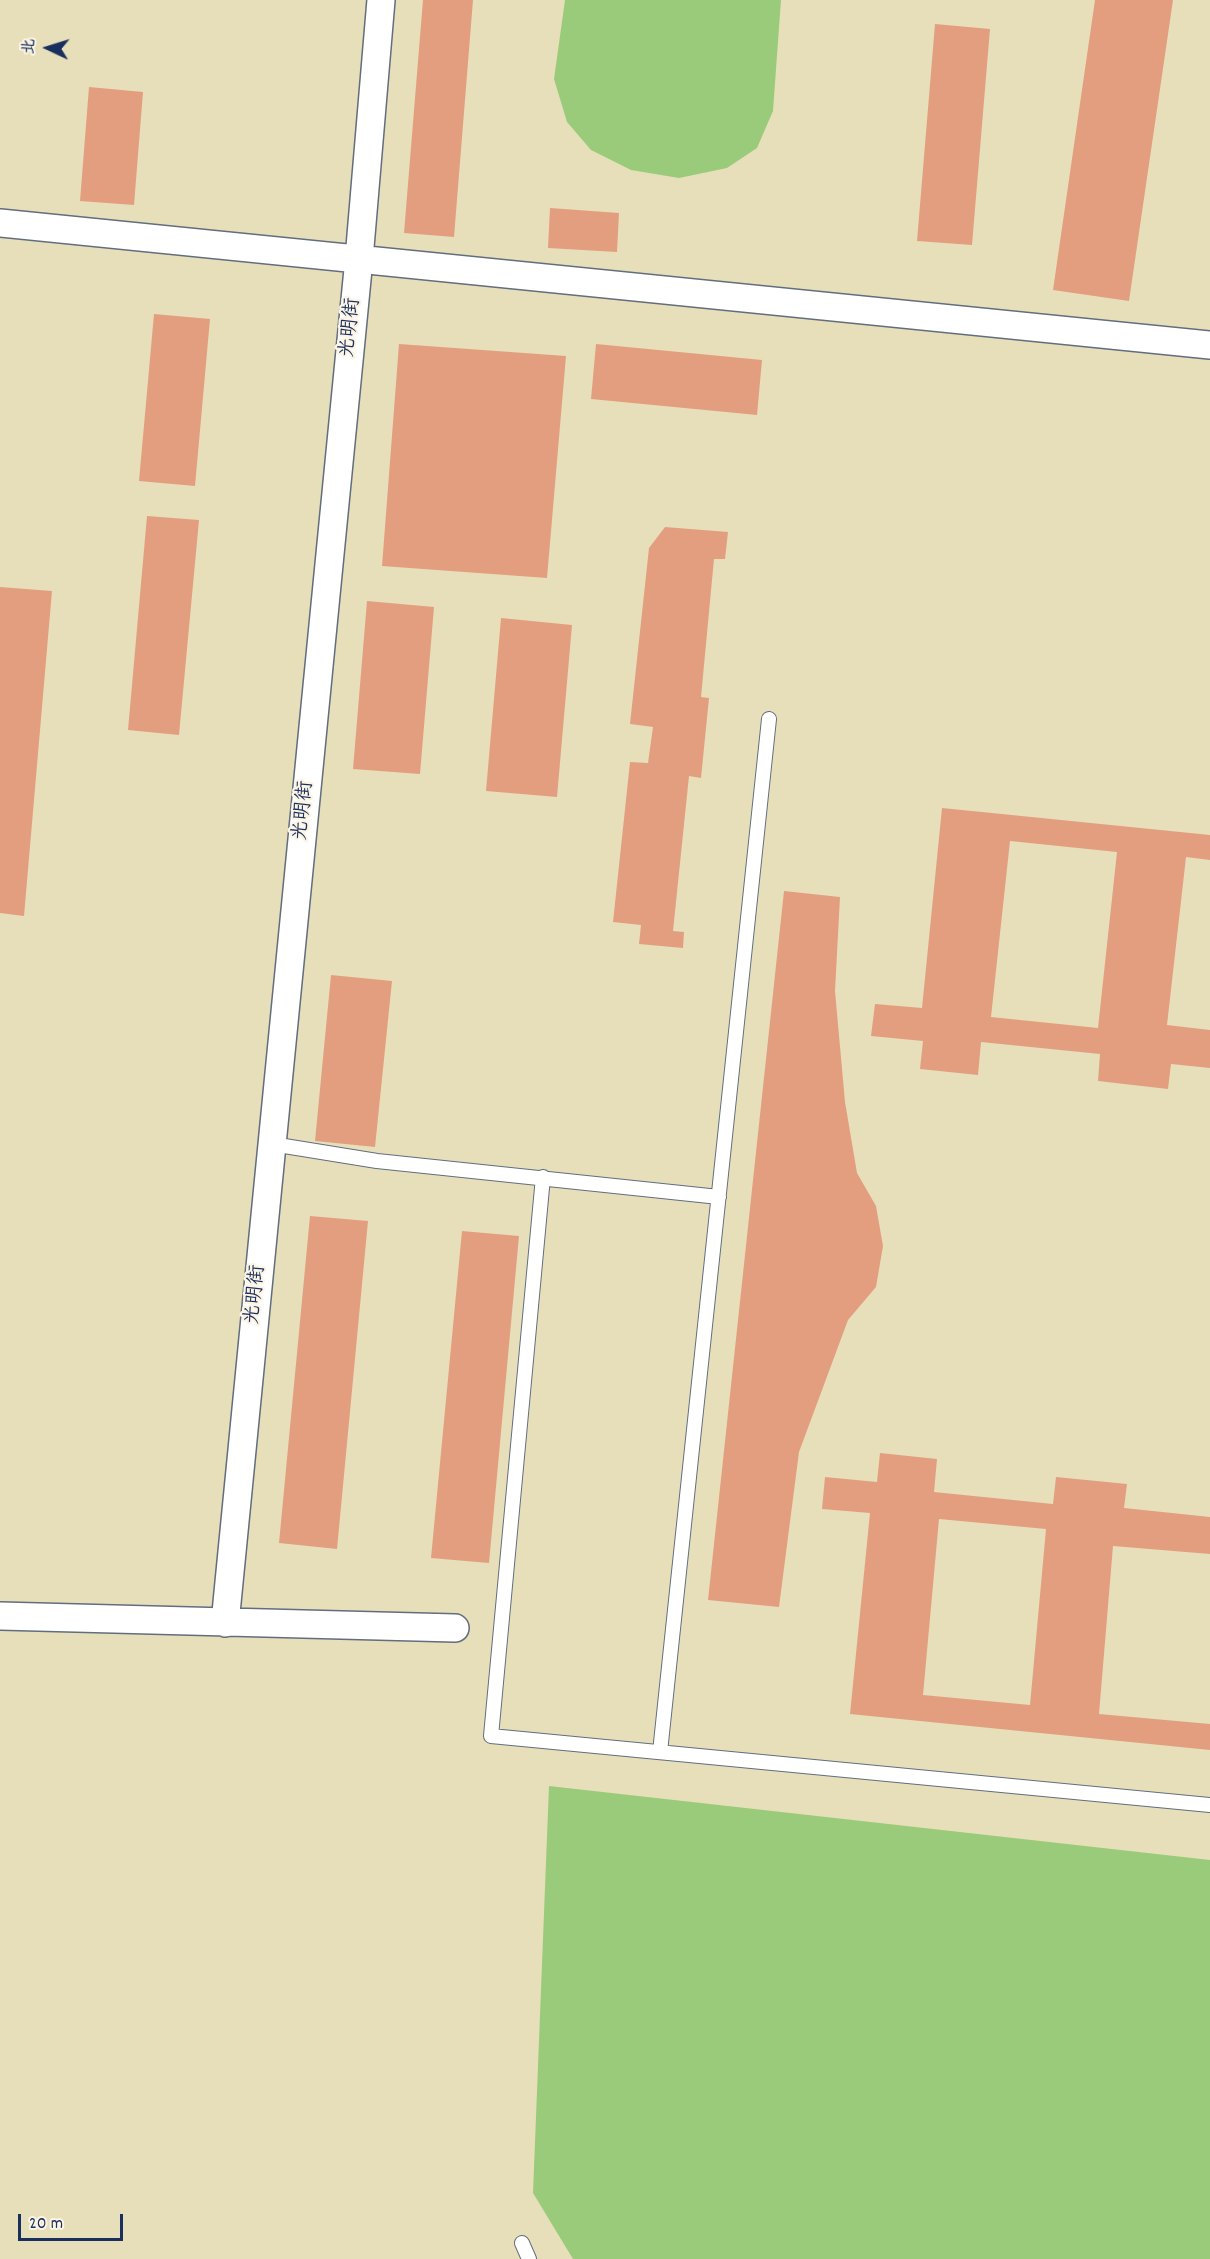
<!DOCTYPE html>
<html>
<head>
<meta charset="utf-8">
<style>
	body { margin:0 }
	#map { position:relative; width:1210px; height:2259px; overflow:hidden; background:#e7dfba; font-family:Dekko,"LXGW WenKai TC",sans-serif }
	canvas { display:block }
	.north { position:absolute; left:18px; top:18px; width:60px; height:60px; -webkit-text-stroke:4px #fcf5e5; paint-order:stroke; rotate:274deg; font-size:16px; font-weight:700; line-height:24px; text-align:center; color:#1b2f5e }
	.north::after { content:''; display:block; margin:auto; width:21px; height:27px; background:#1b2f5e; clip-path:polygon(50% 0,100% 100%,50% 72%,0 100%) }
	.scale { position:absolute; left:18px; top:2214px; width:105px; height:27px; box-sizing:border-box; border:3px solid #1b2f5e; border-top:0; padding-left:8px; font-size:18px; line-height:21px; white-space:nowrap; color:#1b2f5e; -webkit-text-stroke:4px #fcf5e5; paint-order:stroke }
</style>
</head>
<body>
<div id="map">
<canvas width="1210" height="2259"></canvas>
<div class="north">北</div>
<div class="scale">20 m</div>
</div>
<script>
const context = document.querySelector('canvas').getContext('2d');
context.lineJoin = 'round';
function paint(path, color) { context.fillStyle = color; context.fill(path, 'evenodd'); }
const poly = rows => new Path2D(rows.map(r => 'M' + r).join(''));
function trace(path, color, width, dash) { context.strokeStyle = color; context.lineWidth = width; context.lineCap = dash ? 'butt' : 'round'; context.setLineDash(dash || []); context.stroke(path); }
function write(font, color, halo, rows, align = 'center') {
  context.font = font + ' Dekko,"LXGW WenKai TC",sans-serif'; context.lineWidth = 4.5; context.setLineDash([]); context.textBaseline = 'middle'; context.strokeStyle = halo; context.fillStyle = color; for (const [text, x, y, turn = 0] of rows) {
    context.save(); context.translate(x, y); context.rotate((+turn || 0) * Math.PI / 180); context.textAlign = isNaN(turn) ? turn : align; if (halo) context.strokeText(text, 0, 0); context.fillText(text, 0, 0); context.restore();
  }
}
const green = poly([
	[565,0,781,0,773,111,757,148,727,168,679,178,631,170,591,150,567,122,554,79],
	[549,1786,1210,1860,1210,2259,573,2259,533,2193]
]);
const building = poly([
	[423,0,473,0,454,237,404,233],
	[1095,0,1173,0,1129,301,1053,290],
	[935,24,990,29,972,245,917,241],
	[89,87,143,92,134,205,80,201],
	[550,208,619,213,617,252,548,248],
	[154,314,210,319,195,486,139,481],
	[399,344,566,356,547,578,382,566],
	[596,344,762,360,757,415,591,399],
	[147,516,199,520,179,735,128,730],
	[665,527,728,532,725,559,714,559,701,697,709,698,701,778,689,776,673,931,684,932,683,948,639,944,641,925,613,922,630,762,648,763,653,727,630,724,649,548],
	[0,587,52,591,24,916,0,913],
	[367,601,434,607,420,774,353,769],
	[501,618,572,625,557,797,486,791],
	[942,808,1210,835,1210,860,1186,857,1167,1025,1210,1030,1210,1068,1171,1064,1168,1089,1098,1081,1100,1054,981,1042,978,1075,920,1069,923,1041,871,1036,875,1004,922,1008],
	[1010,841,1117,852,1098,1028,991,1017],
	[784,891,840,897,835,991,845,1102,857,1173,876,1206,883,1246,876,1287,848,1320,799,1452,779,1607,708,1600],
	[331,975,392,981,375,1147,315,1141],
	[310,1216,368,1221,337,1549,279,1543],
	[462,1231,519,1236,489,1563,431,1558],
	[880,1453,937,1459,934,1492,1053,1504,1056,1477,1127,1484,1124,1508,1210,1517,1210,1554,1113,1546,1099,1714,1210,1724,1210,1750,850,1714,870,1513,822,1509,825,1477,877,1482],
	[939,1519,1046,1529,1030,1705,923,1695]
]);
const service = poly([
	[272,1144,377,1161,719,1197],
	[543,1177,491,1736,1210,1805],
	[660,1752,769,719],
	[522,2243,529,2259]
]);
const minor = poly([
	[0,223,1210,345],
	[0,1616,455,1628],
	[225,1623,359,259,381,0]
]);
const streetNames = [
	["光明街",352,328,-84],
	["光明街",305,811,-84],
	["光明街",257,1295,-84]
];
paint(green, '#9acb7a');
paint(building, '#e39e80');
trace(service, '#626d7e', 16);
trace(minor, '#626d7e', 30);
trace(service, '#fff', 14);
trace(minor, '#fff', 27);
write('20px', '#1b2f5e', '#fcf5e5', streetNames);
</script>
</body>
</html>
